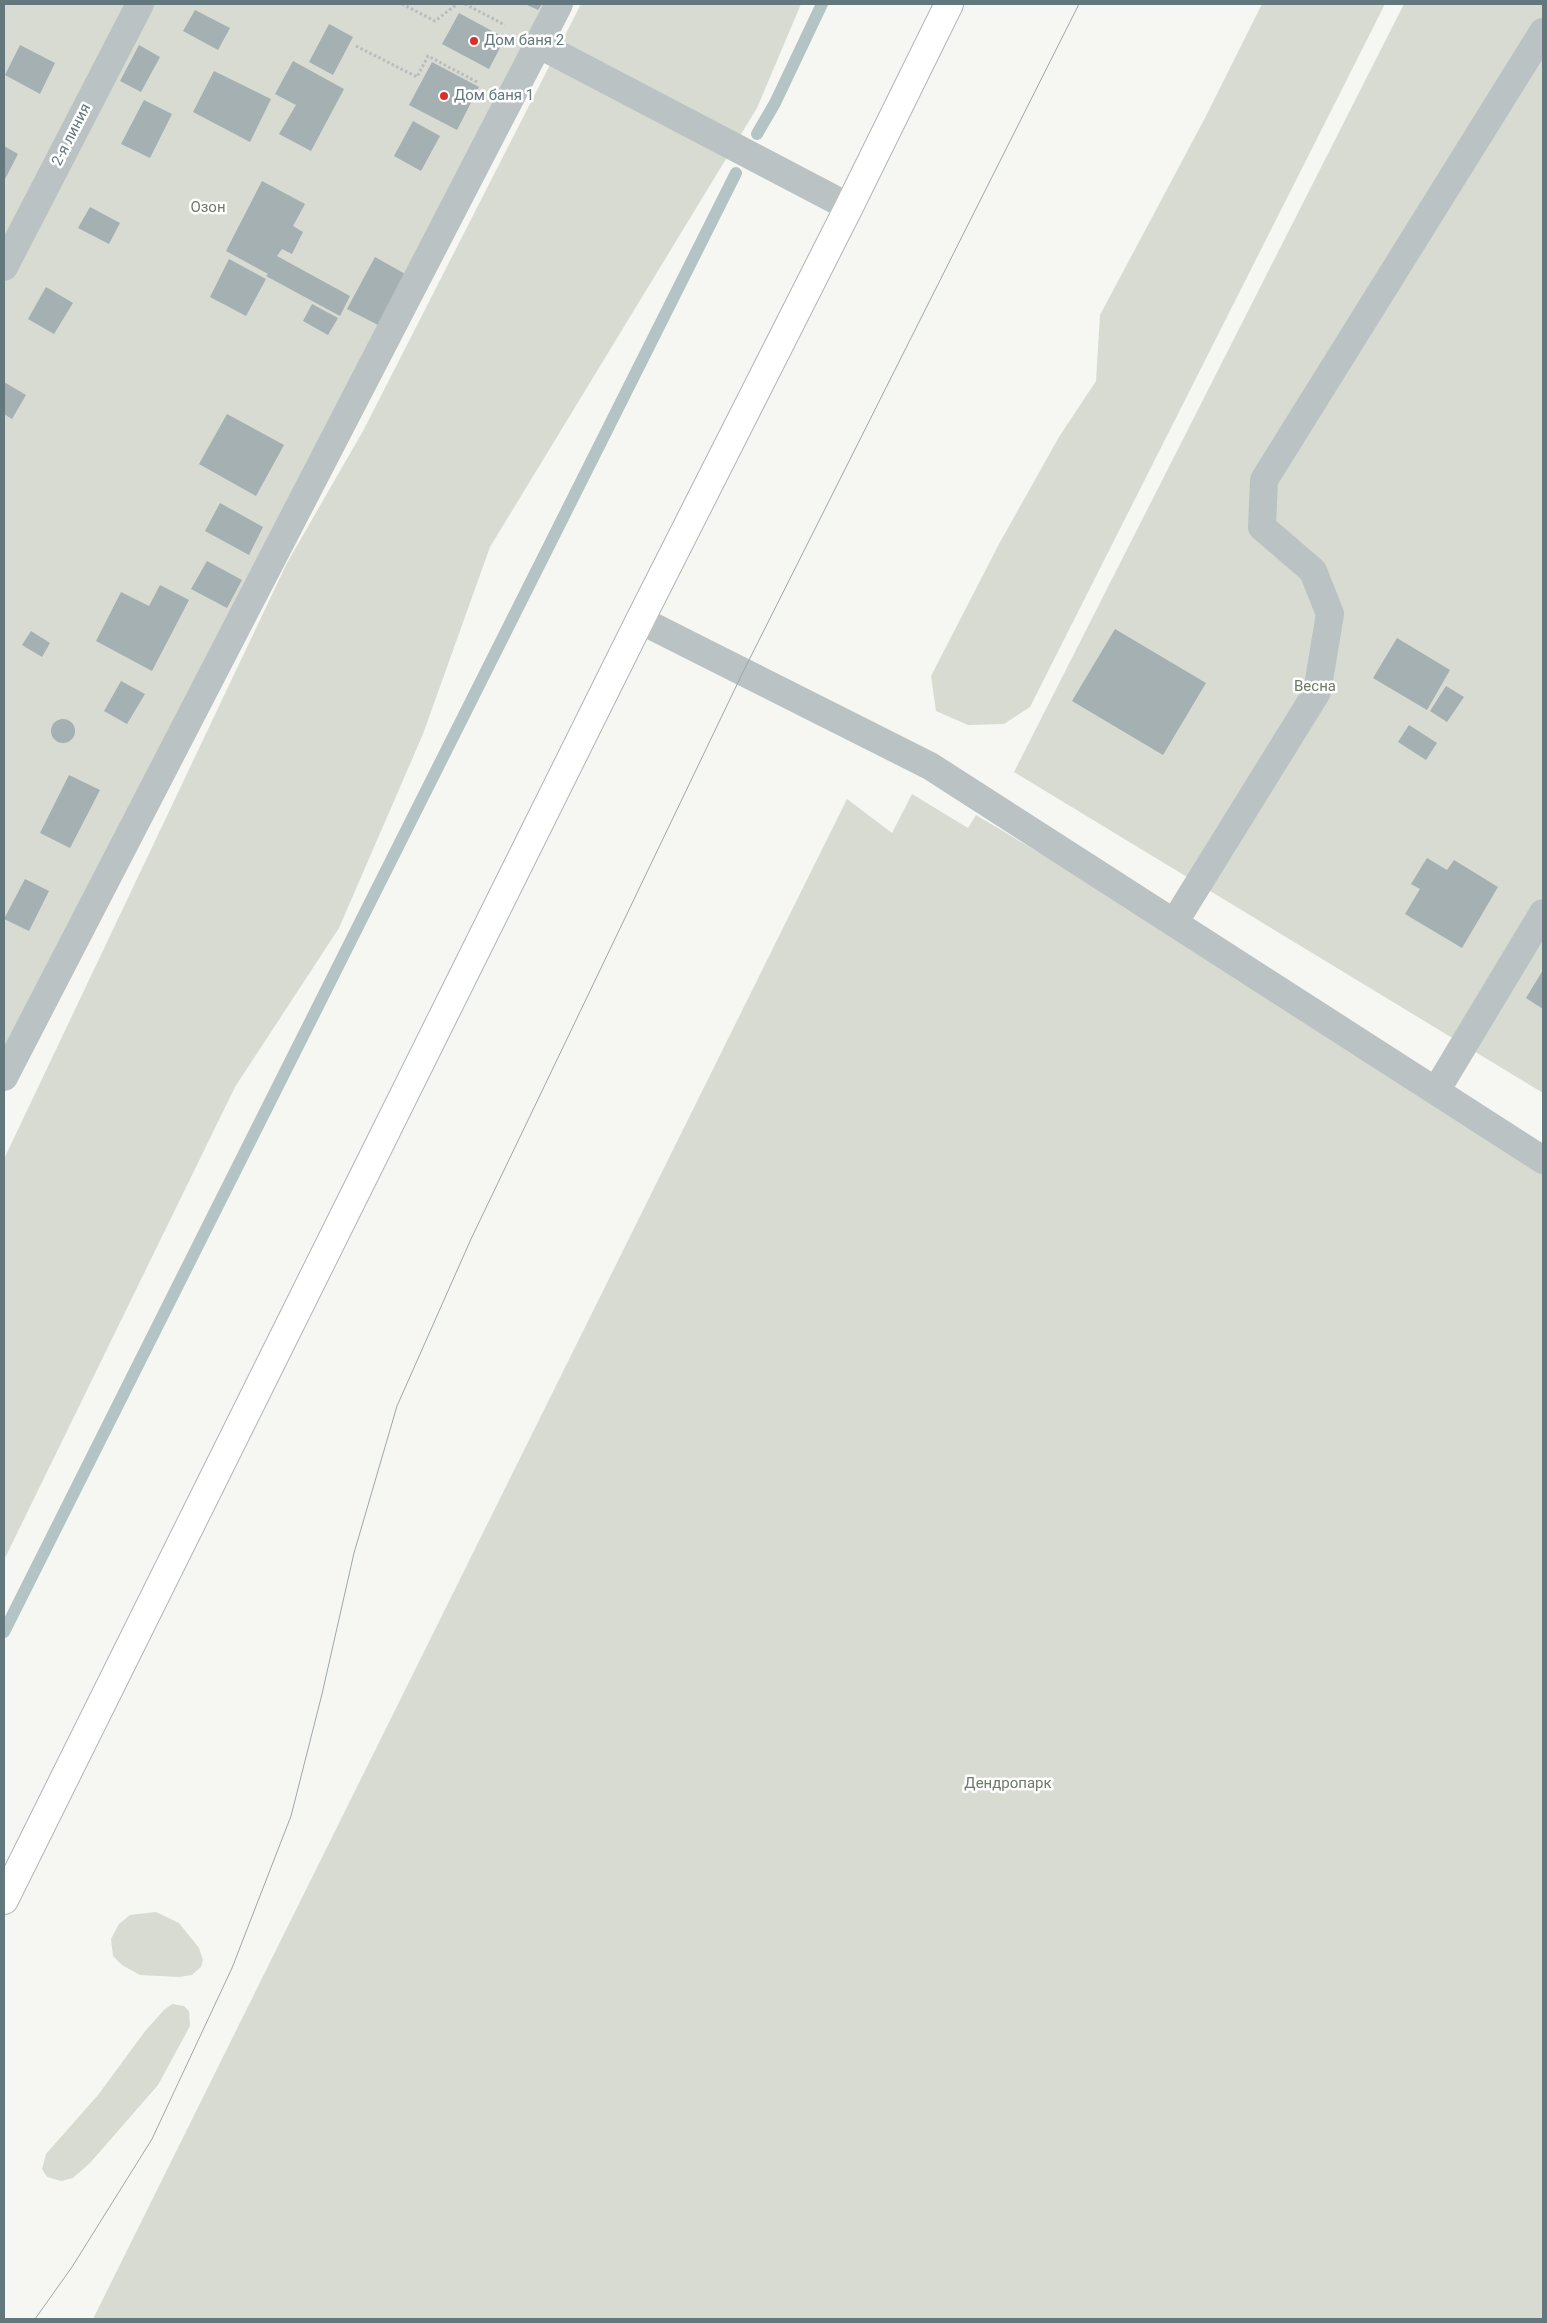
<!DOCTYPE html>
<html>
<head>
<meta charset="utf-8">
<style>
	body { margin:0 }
	#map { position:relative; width:1547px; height:2323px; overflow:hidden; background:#f6f6f3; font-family:Roboto,sans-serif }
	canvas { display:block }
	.frame { position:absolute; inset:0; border:5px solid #63787d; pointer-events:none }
</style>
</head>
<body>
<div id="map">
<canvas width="1547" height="2323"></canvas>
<div class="frame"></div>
</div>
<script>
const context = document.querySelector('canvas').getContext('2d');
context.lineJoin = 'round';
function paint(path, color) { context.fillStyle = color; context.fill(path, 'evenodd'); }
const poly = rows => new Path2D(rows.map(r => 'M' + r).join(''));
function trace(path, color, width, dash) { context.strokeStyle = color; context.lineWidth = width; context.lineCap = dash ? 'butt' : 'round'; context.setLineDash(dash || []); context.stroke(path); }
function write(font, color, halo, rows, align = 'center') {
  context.font = font + ' Roboto,sans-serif'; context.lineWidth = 5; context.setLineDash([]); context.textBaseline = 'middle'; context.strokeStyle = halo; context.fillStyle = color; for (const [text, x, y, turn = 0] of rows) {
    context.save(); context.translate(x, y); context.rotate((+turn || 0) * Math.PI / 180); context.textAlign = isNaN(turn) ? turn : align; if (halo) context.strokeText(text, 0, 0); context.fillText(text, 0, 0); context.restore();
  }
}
const green = poly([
	[4,4,544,4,4,1051],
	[581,4,801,4,757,108,490,547,423,734,339,928,235,1087,4,1560,4,1159,287,563,363,431],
	[1262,4,1385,4,1030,707,1004,724,968,725,936,711,931,676,999,544,1059,437,1096,381,1100,315,1205,118],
	[1404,4,1543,4,1543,1093,1014,772],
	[912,794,968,828,976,815,1543,1153,1543,2319,93,2319,847,799,892,833],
	[156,1912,179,1923,199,1948,203,1960,201,1967,192,1975,179,1977,140,1975,122,1965,113,1956,111,1939,119,1924,130,1915],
	[172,2004,184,2006,189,2011,190,2026,158,2085,90,2163,73,2178,61,2181,47,2177,42,2169,46,2154,98,2095,146,2030,164,2010]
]);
const stream = poly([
	[757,134,775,103,822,4],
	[4,1632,736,173]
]);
const building = poly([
	[525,4,542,4,538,10],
	[195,10,230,28,218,50,183,31],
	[459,13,505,38,489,69,442,44],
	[329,24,353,37,333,75,309,62],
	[20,45,55,63,40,94,5,75],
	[139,45,160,57,141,92,120,81],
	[293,61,344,89,311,151,279,134,296,105,275,94],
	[432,62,479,87,457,130,409,105],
	[214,71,271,99,250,142,193,112],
	[144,100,172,114,150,158,121,144],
	[413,121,440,136,421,171,394,156],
	[4,146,18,154,4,181],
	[262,181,305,204,293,226,303,232,292,254,282,249,277,256,350,296,340,316,266,276,268,274,226,251],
	[90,207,120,223,109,244,78,228],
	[375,257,407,275,380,326,347,309],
	[229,259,266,279,246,316,210,297],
	[46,287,73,303,54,334,28,319],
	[312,304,338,318,328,335,303,321],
	[4,382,26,395,12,419,4,414],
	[227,414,284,445,256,496,199,464],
	[220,503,263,527,249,555,205,531],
	[207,561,242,580,227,608,191,589],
	[160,585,189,600,152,671,96,641,121,592,149,606],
	[1115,629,1206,683,1163,755,1072,701],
	[31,631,50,643,42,657,22,645],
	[1397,638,1450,670,1427,710,1373,678],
	[121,681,145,694,127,724,104,711],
	[1446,686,1464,697,1447,722,1430,711],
	'51 731a12 12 0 1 1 24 0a12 12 0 1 1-24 0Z',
	[1409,725,1437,743,1426,760,1398,742],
	[69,775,100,790,70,848,40,833],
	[1427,858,1447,870,1454,860,1498,887,1462,948,1405,914,1420,889,1411,884],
	[25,879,49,891,29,931,4,919],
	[1543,970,1543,1009,1526,998]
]);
const path = poly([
	[402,4,435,21,457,4],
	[465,4,505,25],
	[356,46,417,77,428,56,477,82]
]);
const minor = poly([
	[538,44,849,207],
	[4,267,140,4],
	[640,620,930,766,1543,1160],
	[1174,923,1317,692,1330,614,1313,571,1262,527,1264,480,1543,32],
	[4,1077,559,4],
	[1436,1091,1543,913]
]);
const major = poly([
	[4,1900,640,620,849,207,949,4]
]);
const tram = poly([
	[35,2319,72,2267,152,2139,232,1968,291,1816,322,1694,354,1553,397,1406,471,1239,743,672,1079,4]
]);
const markers = [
	[474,41,5,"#da2f2f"],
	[444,96,5,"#da2f2f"]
];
const poiNames = [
	["Дом баня 2",484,41],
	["Дом баня 1",454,96]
];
const streetNames = [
	["2-я линия",72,135,-63]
];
const parkNames = [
	["Озон",208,208],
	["Весна",1315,687],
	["Дендропарк",1008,1784]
];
paint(green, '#d7dbd2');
trace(stream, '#b4c4c5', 12);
paint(building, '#a5b0b3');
trace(major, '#afb6b8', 30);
trace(path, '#b8bcbd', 3, [2.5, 2.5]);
trace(minor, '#bbc2c3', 28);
trace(major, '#fff', 28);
trace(tram, '#9da7aa', 1);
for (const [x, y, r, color] of markers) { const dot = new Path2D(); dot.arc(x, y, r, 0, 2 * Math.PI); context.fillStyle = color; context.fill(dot); trace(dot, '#fff', 2); }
write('15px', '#63787d', '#fff', poiNames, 'left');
write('15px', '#63787d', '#fff', streetNames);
write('15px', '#6e7a65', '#fff', parkNames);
</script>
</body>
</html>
